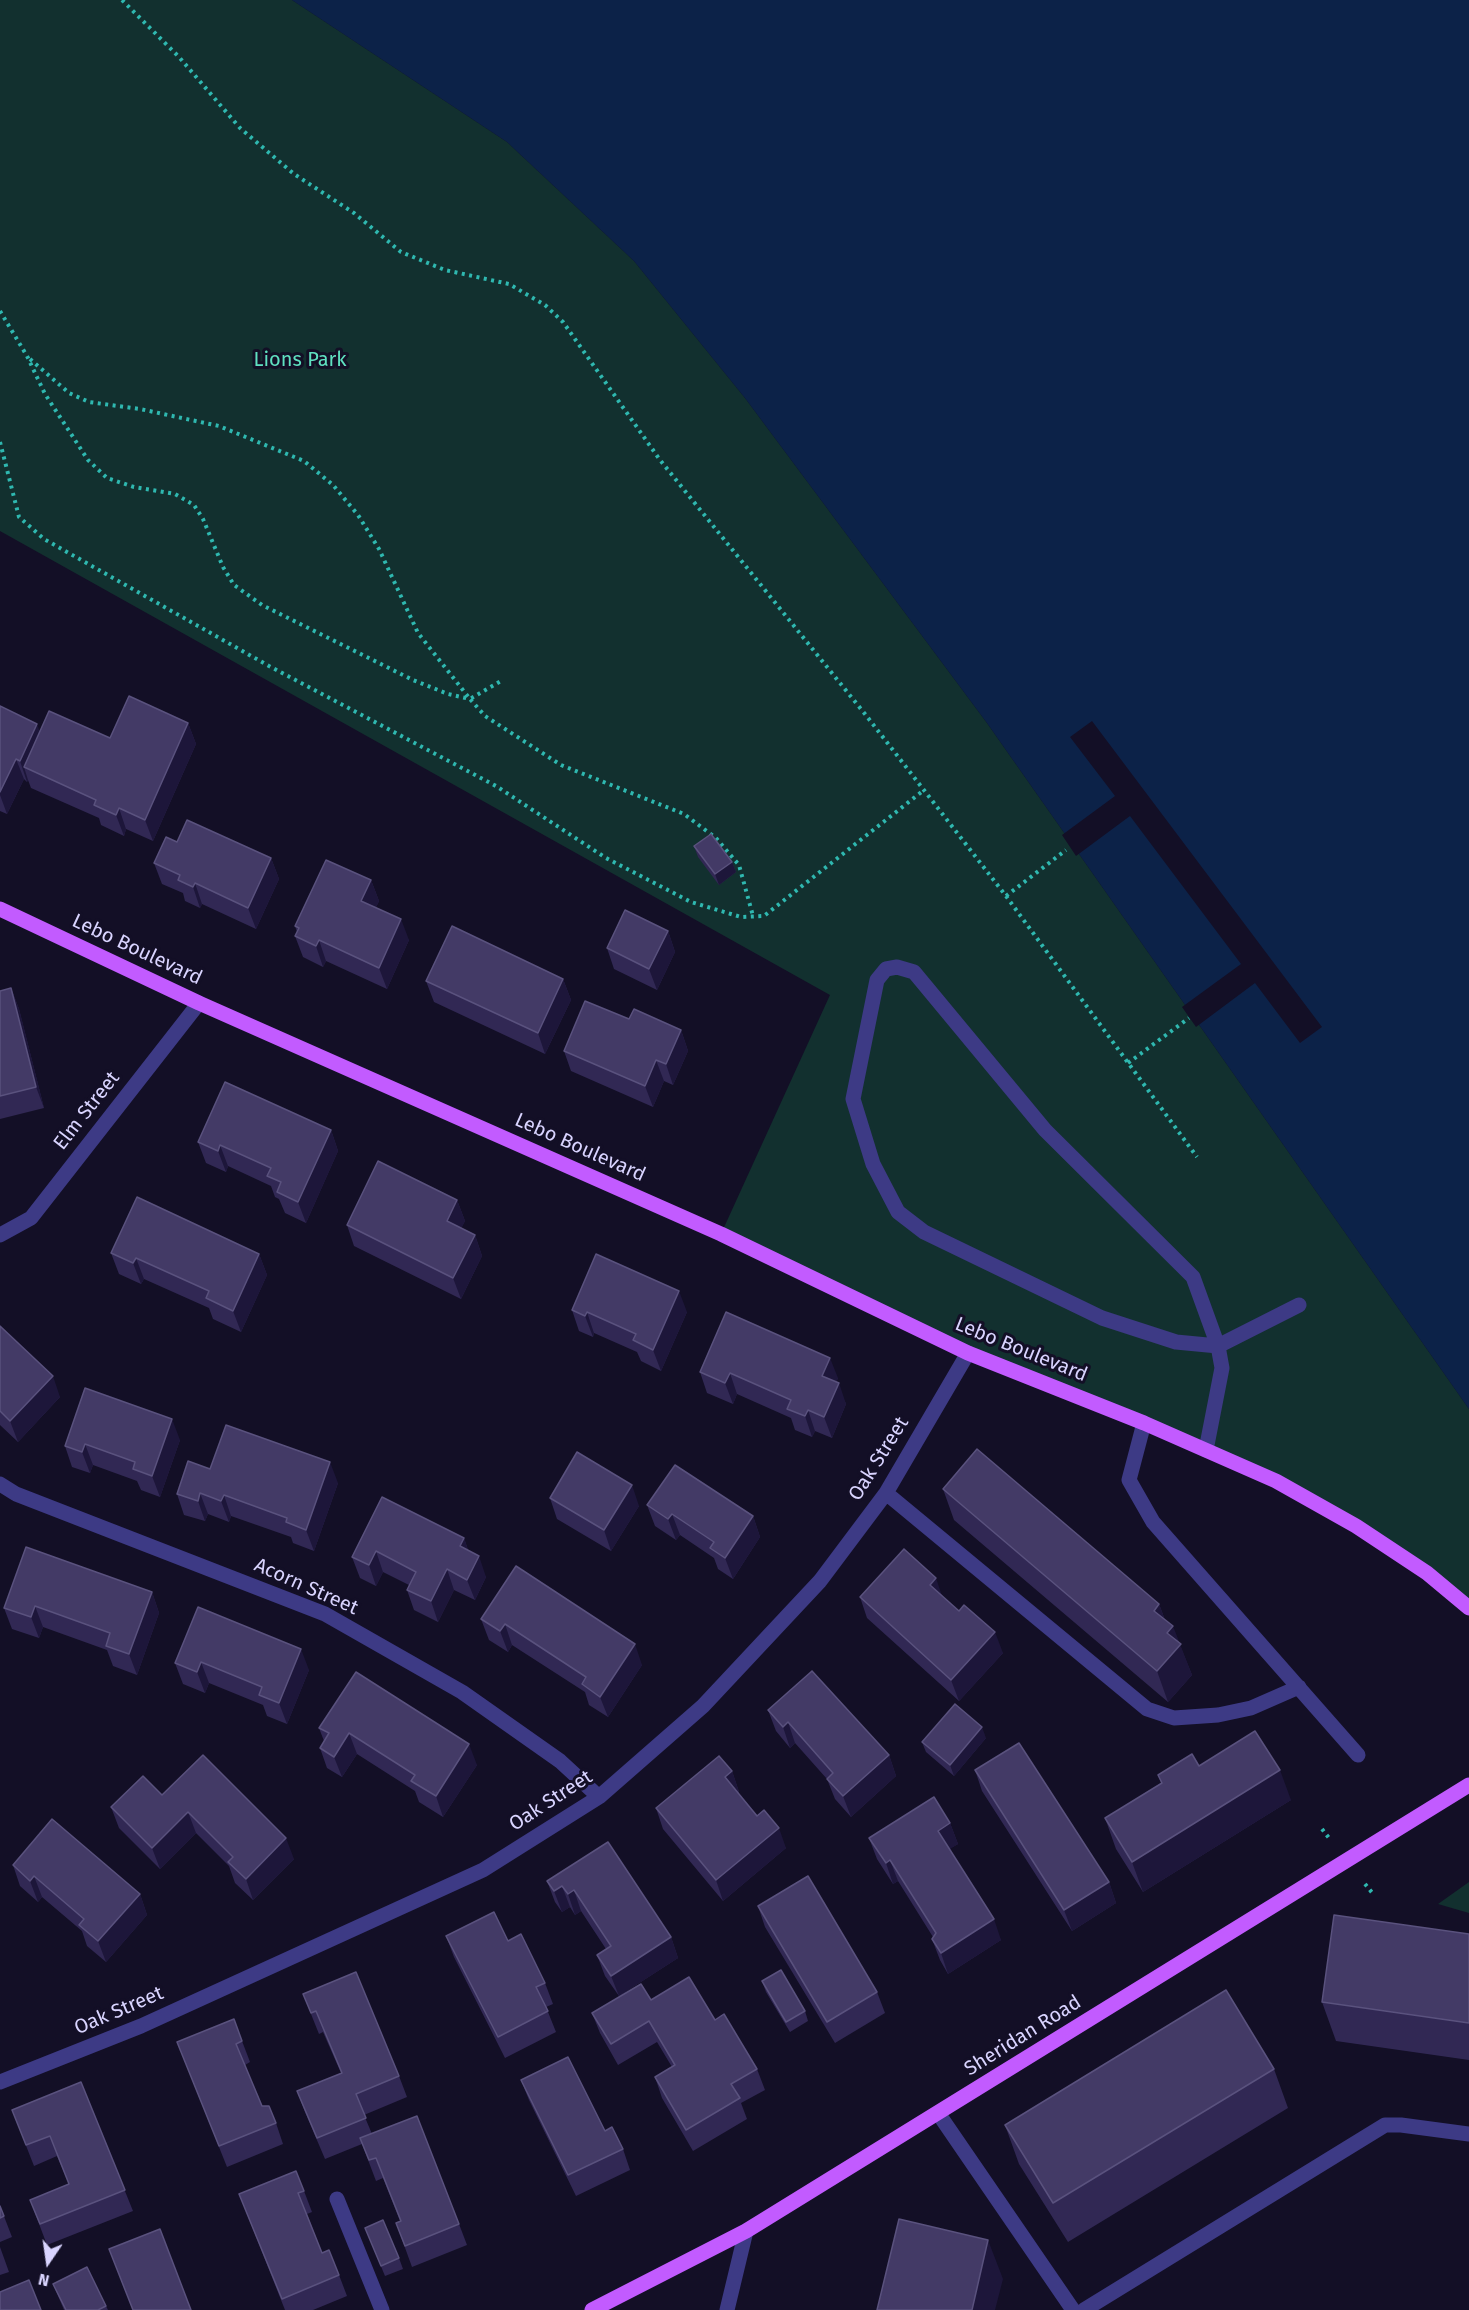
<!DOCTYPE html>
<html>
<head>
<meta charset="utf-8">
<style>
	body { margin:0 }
	#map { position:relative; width:1469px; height:2310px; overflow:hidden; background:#130f26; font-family:"Fira Sans",sans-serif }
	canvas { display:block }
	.north { position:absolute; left:18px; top:2232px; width:60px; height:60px; -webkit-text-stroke:4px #130f26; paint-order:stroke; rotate:193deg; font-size:16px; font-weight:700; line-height:24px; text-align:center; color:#d9d4ff }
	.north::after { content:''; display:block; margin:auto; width:21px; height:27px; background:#d9d4ff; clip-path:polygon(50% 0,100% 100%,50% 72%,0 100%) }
</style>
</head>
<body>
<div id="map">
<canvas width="1469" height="2310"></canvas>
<div class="north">N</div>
</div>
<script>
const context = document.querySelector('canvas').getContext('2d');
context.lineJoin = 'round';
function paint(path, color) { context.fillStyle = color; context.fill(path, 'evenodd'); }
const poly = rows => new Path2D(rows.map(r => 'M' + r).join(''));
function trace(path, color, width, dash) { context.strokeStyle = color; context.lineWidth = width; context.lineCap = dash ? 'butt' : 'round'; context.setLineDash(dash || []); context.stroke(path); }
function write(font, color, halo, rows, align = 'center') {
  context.font = font + ' "Fira Sans",sans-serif'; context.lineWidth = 6; context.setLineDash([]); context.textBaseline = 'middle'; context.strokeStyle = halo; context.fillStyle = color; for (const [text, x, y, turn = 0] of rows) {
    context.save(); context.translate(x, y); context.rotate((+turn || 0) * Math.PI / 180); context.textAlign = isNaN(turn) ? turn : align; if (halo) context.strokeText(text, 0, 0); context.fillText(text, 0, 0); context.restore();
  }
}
const green = poly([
	[0,0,292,0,507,142,634,261,745,398,987,723,1469,1409,1469,1608,1276,1481,968,1353,721,1234,830,995,0,531],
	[1469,1882,1469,1913,1438,1904]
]);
const water = poly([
	[292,0,1469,0,1469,1409,987,723,745,398,634,261,507,142]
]);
const pier = poly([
	[1092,721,1322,1027,1300,1043,1255,983,1196,1027,1182,1007,1241,964,1130,816,1076,856,1062,835,1115,796,1070,737]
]);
const path = poly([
	[122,0,179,57,240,128,294,174,354,213,401,252,445,270,509,284,545,305,563,322,660,460,865,714,1006,896,1197,1157],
	[0,311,27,356,45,394,88,460,107,478,134,487,175,494,194,505,203,519,223,567,234,585,262,605,413,680,448,694,470,699,485,716,561,765,684,814,716,838,739,865,753,916],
	[30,359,69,393,89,402,140,409,219,426,304,461,333,485,358,515,379,549,418,633,470,699,501,681],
	[0,442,19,517,44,539,269,666,496,786,606,858,691,902,741,917,764,916,924,790],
	[1006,896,1066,850],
	[1128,1063,1189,1018],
	[1322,1829,1329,1838],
	[1365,1884,1374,1895]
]);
const minor = poly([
	[0,1235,31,1218,199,1003],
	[1144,1423,1129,1480,1153,1522,1358,1755],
	[1206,1450,1222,1368,1218,1346,1193,1277,1045,1130,914,972,897,967,886,969,877,980,853,1099,873,1164,898,1212,924,1232,1102,1318,1176,1342,1218,1346,1299,1305],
	[0,1484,16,1494,325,1614,462,1692,560,1761,599,1797],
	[886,1493,1147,1709,1174,1718,1218,1715,1251,1708,1299,1687],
	[0,2082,141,2026,483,1870,599,1797,703,1706,820,1581,886,1493,968,1353],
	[938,2113,1073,2310],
	[337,2199,382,2310],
	[727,2310,746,2231],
	[1084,2310,1385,2125,1401,2125,1469,2134]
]);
const major = poly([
	[0,909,199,1003,721,1234,968,1353,1144,1423,1276,1481,1356,1526,1427,1573,1469,1608],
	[592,2310,746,2231,1469,1785]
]);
const wall = poly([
	[0,706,40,731,110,738,188,723,196,744,153,841,126,829,124,836,101,825,99,818,31,788,28,780,27,782,24,779,7,814,0,811],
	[177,842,271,858,279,879,256,929,202,904,200,908,185,901,183,893,162,884,154,863],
	[694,846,732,862,736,872,719,885,698,857],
	[371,880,379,901,376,907,409,940,387,989,326,961,323,967,303,957,295,936,297,932,295,926],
	[668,931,675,952,657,990,614,969,607,948],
	[563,979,571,1000,545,1054,434,1002,426,981],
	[11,988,19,1009,44,1108,0,1119,0,991],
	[629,1019,681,1030,688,1051,673,1085,664,1081,653,1107,571,1071,564,1051],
	[331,1130,338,1151,306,1223,285,1213,279,1199,275,1197,271,1186,228,1166,226,1172,206,1163,198,1142],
	[457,1200,465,1221,461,1228,475,1235,482,1256,461,1299,354,1246,347,1225],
	[111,1253,259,1254,267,1275,241,1332,213,1319,209,1308,144,1279,141,1284,119,1274],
	[572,1310,687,1312,661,1371,641,1361,637,1352,594,1333,593,1337,579,1331],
	[0,1326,60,1397,18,1442,0,1425],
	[700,1372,838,1378,836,1382,846,1404,832,1438,815,1431,812,1437,795,1430,791,1418,737,1394,733,1404,707,1393],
	[180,1440,160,1497,141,1490,137,1481,93,1465,90,1473,72,1467,65,1446],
	[210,1469,338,1483,314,1551,293,1543,291,1537,231,1516,229,1522,208,1514,205,1521,184,1515,177,1494],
	[943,1489,1159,1604,1165,1620,1179,1643,1192,1675,1168,1702,954,1520],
	[382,1497,464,1538,468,1550,486,1577,475,1600,454,1590,438,1622,414,1610,407,1590,409,1585,383,1572,376,1586,360,1578,352,1557],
	[550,1498,639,1506,611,1551,557,1519],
	[647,1505,753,1516,760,1537,733,1579,718,1569,714,1558,680,1535,676,1540,655,1526],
	[516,1566,642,1665,608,1717,589,1705,585,1692,512,1645,508,1652,489,1640,481,1619],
	[152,1592,159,1613,137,1675,113,1666,107,1650,43,1627,39,1638,12,1629,4,1608],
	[860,1597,943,1597,1003,1653,959,1701,867,1618],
	[198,1607,309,1670,287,1724,267,1716,263,1705,209,1683,205,1693,183,1684,175,1663],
	[356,1672,477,1765,443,1817,419,1802,415,1791,357,1754,342,1777,327,1768,320,1748,324,1741,319,1728],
	[768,1710,889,1755,896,1776,851,1817,835,1799,827,1779,795,1743,790,1748,776,1731],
	[986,1738,954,1776,926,1752,922,1742],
	[1199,1766,1291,1800,1143,1892,1116,1849,1105,1818,1161,1783,1158,1775],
	[975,1770,1109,1882,1116,1903,1072,1931,982,1791],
	[732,1771,739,1792,738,1793,786,1848,723,1901,663,1829,656,1808],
	[162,1795,294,1859,253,1900,235,1883,229,1866,196,1833,160,1869,119,1828,111,1807],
	[950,1823,958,1844,949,1849,1001,1940,948,1974,940,1960,932,1939,933,1937,898,1881,893,1884,877,1859,869,1838],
	[608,1842,671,1937,678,1958,619,1996,605,1976,597,1955,606,1949,581,1911,575,1915,570,1907,562,1912,555,1902,547,1881],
	[13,1865,140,1894,147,1915,106,1962,87,1946,82,1931,42,1897,38,1902,20,1886],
	[758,1906,877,1992,885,2013,835,2043,765,1927],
	[1469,1934,1469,2060,1336,2041,1322,2002],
	[446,1936,508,1941,545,1983,553,2004,546,2007,556,2032,505,2058,454,1957],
	[762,1981,805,2011,808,2021,790,2032,766,1992],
	[303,1994,399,2076,407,2097,364,2115,372,2134,459,2224,467,2245,412,2267,396,2223,400,2221,383,2178,376,2181,362,2144,325,2159,305,2112,297,2091,341,2073,323,2032,319,2034],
	[651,2000,715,2020,757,2069,765,2090,741,2103,747,2119,693,2151,662,2098,655,2077,672,2067,657,2042,618,2065,600,2033,592,2013],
	[242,2041,250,2062,245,2065,262,2106,276,2123,283,2144,227,2167,177,2042],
	[1274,2069,1288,2108,1068,2242,1019,2164,1005,2125],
	[521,2080,605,2131,623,2149,630,2170,576,2196,529,2100],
	[81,2082,133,2211,47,2245,30,2200,69,2184,57,2156,34,2166,12,2110],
	[304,2191,312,2212,307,2214,322,2253,339,2275,347,2296,313,2310,285,2310,239,2194],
	[0,2206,12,2237,0,2242],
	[365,2228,399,2258,403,2269,385,2276],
	[0,2247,9,2272,0,2275],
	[53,2284,106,2306,108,2310,64,2310]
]);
const shadedWall = poly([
	[188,723,196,744,153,841,145,820],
	[37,724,45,745,24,767,28,780,27,782,20,761],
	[16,759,24,779,7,814,0,795,0,792],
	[119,808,126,829,124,836,116,815],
	[271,858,279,879,256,929,248,908],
	[732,862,736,872,719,885,715,874],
	[371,880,379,901,369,922,361,901],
	[195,883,202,904,200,908,193,887],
	[401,919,409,940,387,989,379,968],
	[668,931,675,952,657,990,649,969],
	[319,940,326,961,323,967,316,946],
	[563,979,571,1000,545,1054,538,1033],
	[11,988,19,1009,44,1108,36,1087],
	[681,1030,688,1051,673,1085,666,1064],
	[656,1060,664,1081,653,1107,645,1086],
	[331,1130,338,1151,306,1223,298,1202],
	[220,1145,228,1166,226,1172,218,1151],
	[457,1200,465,1221,455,1242,447,1221],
	[475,1235,482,1256,461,1299,453,1278],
	[259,1254,267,1275,241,1332,233,1311],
	[136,1258,144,1279,141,1284,133,1263],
	[679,1291,687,1312,661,1371,653,1350],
	[587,1312,594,1333,593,1337,585,1316],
	[830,1358,838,1378,830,1397,822,1376],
	[730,1373,737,1394,733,1404,725,1383],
	[53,1376,60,1397,18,1442,10,1421],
	[839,1383,846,1404,832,1438,824,1417],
	[808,1410,815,1431,812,1437,805,1416],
	[172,1419,180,1440,160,1497,152,1476],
	[85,1444,93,1465,90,1473,82,1452],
	[330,1462,338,1483,314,1551,306,1530],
	[632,1485,639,1506,611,1551,604,1530],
	[200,1493,208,1514,205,1521,198,1501],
	[224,1495,231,1516,229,1522,221,1501],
	[672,1514,680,1535,676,1540,668,1519],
	[753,1516,760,1537,733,1579,725,1558],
	[464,1538,471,1559,460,1546],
	[376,1551,383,1572,376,1586,369,1565],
	[479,1556,486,1577,475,1600,467,1580],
	[447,1569,454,1590,438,1622,431,1601],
	[936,1578,943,1599,930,1585],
	[152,1592,159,1613,137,1675,129,1654],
	[1159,1604,1169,1631,1173,1626,1192,1675,1168,1702,1157,1671,1154,1611],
	[35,1606,43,1627,39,1638,31,1617],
	[505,1624,512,1645,508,1652,500,1631],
	[995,1632,1003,1653,959,1701,951,1680],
	[635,1644,642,1665,608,1717,600,1697],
	[301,1649,309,1670,287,1724,279,1703],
	[201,1662,209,1683,205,1693,197,1672],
	[788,1722,795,1743,790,1748,783,1727],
	[982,1727,986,1738,954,1776,950,1765],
	[349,1733,357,1754,342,1777,334,1757],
	[469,1744,477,1765,443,1817,436,1796],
	[889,1755,896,1776,851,1817,843,1796],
	[1280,1770,1291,1800,1143,1892,1132,1862],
	[732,1771,739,1792,733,1798,725,1777],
	[188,1812,196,1833,160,1869,152,1848],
	[950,1823,958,1844,945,1852,938,1831],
	[779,1828,786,1848,723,1901,716,1880],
	[286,1838,294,1859,253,1900,246,1879],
	[890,1860,898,1881,893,1884,886,1863],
	[34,1876,42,1897,38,1902,30,1881],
	[1109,1882,1116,1903,1072,1931,1064,1910],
	[562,1886,570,1907,562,1912,554,1891],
	[574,1890,581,1911,575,1915,568,1894],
	[140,1894,147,1915,106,1962,98,1941],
	[994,1919,1001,1940,948,1974,941,1953],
	[671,1937,678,1958,619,1996,611,1976],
	[988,2240,1003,2279,995,2310,972,2310]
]);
const building = poly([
	[129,696,188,723,145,820,119,808,116,815,94,805,96,800,24,767,49,711,110,738,129,696],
	[0,706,37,724,20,761,16,759,0,792,0,706],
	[187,820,271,858,248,908,195,883,193,887,178,880,180,875,154,863,166,837,177,842,187,820],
	[711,834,732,862,715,874,694,846,711,834],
	[326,860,371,880,361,901,401,919,379,968,319,940,316,946,295,936,299,928,295,926,326,860],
	[625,910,668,931,649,969,607,948,625,910],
	[452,926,563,979,538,1033,426,981,452,926],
	[11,988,36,1087,0,1096,0,991,11,988],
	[585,1001,629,1019,634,1009,681,1030,666,1064,656,1060,645,1086,564,1051,585,1001],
	[225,1082,331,1130,298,1202,277,1192,281,1182,267,1176,271,1168,220,1145,218,1151,198,1142,225,1082],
	[378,1161,457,1200,447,1221,475,1235,453,1278,347,1225,378,1161],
	[137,1197,259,1254,233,1311,206,1298,209,1291,136,1258,133,1263,111,1253,137,1197],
	[596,1254,679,1291,653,1350,633,1340,636,1334,587,1312,585,1316,572,1310,596,1254],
	[726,1312,830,1358,822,1376,839,1383,824,1417,808,1410,805,1416,787,1409,791,1400,730,1373,725,1383,700,1372,726,1312],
	[0,1326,53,1376,10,1421,0,1411,0,1326],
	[85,1388,172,1419,152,1476,133,1469,135,1462,85,1444,82,1452,65,1446,85,1388],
	[226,1425,330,1462,306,1530,286,1522,287,1518,224,1495,221,1501,200,1493,198,1501,177,1494,188,1461,210,1469,226,1425],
	[977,1449,1159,1604,1154,1611,1173,1626,1167,1633,1181,1644,1157,1671,943,1489,977,1449],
	[577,1452,632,1485,604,1530,550,1498,577,1452],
	[675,1465,753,1516,725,1558,710,1548,714,1542,672,1514,668,1519,647,1505,675,1465],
	[382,1497,464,1538,460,1546,479,1556,467,1580,447,1569,431,1601,407,1590,416,1572,376,1551,369,1565,352,1557,382,1497],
	[26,1547,152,1592,129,1654,106,1646,110,1633,35,1606,31,1617,4,1608,26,1547],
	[904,1549,936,1578,930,1585,959,1611,964,1605,995,1632,951,1680,860,1597,904,1549],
	[516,1566,635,1644,600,1697,582,1684,586,1677,505,1624,500,1631,481,1619,516,1566],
	[198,1607,301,1649,279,1703,259,1695,262,1687,201,1662,197,1672,175,1663,198,1607],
	[812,1671,889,1755,843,1796,827,1779,833,1773,788,1722,783,1727,768,1710,812,1671],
	[356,1672,469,1744,436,1796,411,1781,415,1775,349,1733,334,1757,320,1748,329,1733,319,1728,356,1672],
	[955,1704,982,1727,950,1765,922,1742,955,1704],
	[1255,1731,1280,1770,1132,1862,1105,1818,1162,1783,1158,1775,1192,1754,1199,1766,1255,1731],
	[1019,1743,1109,1882,1064,1910,975,1770,1019,1743],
	[203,1755,286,1838,246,1879,228,1862,233,1857,188,1812,152,1848,111,1807,143,1776,162,1795,203,1755],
	[719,1756,732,1771,725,1777,757,1816,764,1810,779,1828,716,1880,656,1808,719,1756],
	[934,1797,950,1823,938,1831,994,1919,941,1953,932,1939,936,1933,890,1860,886,1863,869,1838,934,1797],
	[52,1819,140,1894,98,1941,79,1925,84,1919,34,1876,30,1881,13,1865,52,1819],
	[608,1842,671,1937,611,1976,597,1955,611,1946,574,1890,568,1894,562,1886,554,1891,547,1881,608,1842],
	[808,1876,877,1992,827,2022,758,1906,808,1876],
	[494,1912,508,1941,521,1934,545,1983,536,1987,548,2011,498,2037,446,1936,494,1912],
	[1334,1915,1469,1934,1469,2023,1322,2002,1334,1915],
	[781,1970,805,2011,786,2022,762,1981,781,1970],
	[356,1972,399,2076,356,2094,366,2118,317,2138,297,2091,342,2073,316,2011,311,2013,303,1994,356,1972],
	[689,1977,715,2020,724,2014,757,2069,731,2084,740,2098,686,2130,655,2077,675,2065,649,2021,611,2044,592,2013,641,1984,651,2000,689,1977],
	[1226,1990,1274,2069,1053,2203,1005,2125,1226,1990],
	[234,2019,242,2041,236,2044,262,2106,269,2106,276,2123,219,2146,177,2042,234,2019],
	[568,2057,605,2131,612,2127,623,2149,568,2175,521,2080,568,2057],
	[81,2082,125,2190,40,2224,30,2200,69,2184,50,2136,26,2145,12,2110,81,2082],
	[417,2116,459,2224,405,2246,396,2223,401,2221,376,2158,369,2160,360,2138,417,2116],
	[296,2171,304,2191,298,2193,322,2253,329,2250,339,2275,282,2299,239,2194,296,2171],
	[0,2206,4,2216,0,2218,0,2206],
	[899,2219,988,2240,972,2310,877,2310,899,2219],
	[383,2220,399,2258,381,2266,365,2228,383,2220],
	[160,2229,191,2310,133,2310,109,2249,160,2229],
	[87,2267,106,2306,98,2310,66,2310,53,2284,87,2267],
	[29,2280,41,2310,0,2310,0,2292,29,2280]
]);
const parkNames = [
	["Lions Park",300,360]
];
const streetNames = [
	["Lebo Boulevard",137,950,25],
	["Elm Street",87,1111,-52],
	["Lebo Boulevard",580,1148,24],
	["Lebo Boulevard",1021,1350,22],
	["Oak Street",879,1459,-58],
	["Acorn Street",306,1587,24],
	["Oak Street",551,1801,-33],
	["Oak Street",119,2011,-23],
	["Sheridan Road",1023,2036,-32]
];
paint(green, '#12302f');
paint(water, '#0c2248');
paint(pier, '#130f26');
trace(path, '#2fb8b0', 4, [3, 4.5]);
trace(minor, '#3d3a85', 15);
trace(major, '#c25bff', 15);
paint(wall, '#312854');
paint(shadedWall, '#1d163a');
paint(building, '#433a66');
trace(building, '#5a527e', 1.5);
write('20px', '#5fe0c0', '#130f26', parkNames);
write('20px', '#d9d4ff', '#130f26', streetNames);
</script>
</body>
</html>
